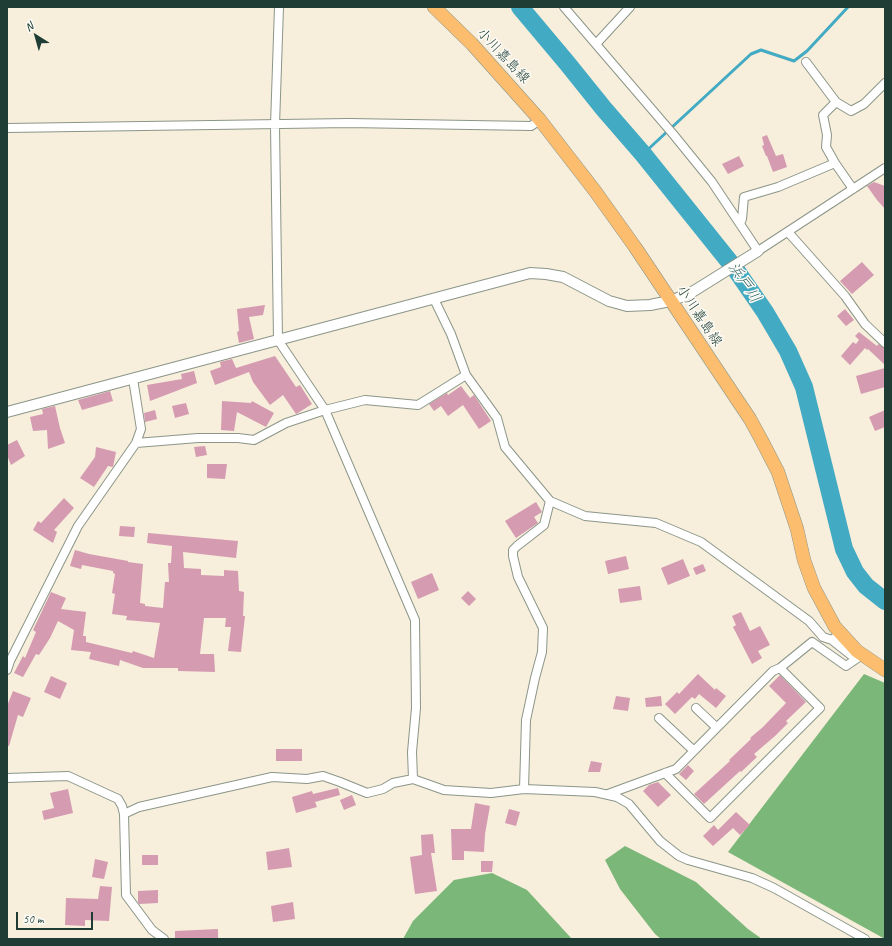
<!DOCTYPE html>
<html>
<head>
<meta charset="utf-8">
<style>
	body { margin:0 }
	#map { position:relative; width:892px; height:946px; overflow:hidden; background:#f7eedc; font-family:Caveat,sans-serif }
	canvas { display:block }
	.frame { position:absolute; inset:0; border:8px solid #1f3d34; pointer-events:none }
	.north { position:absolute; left:16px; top:16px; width:40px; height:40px; -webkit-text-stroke:3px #fdfcf7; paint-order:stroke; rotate:323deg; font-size:11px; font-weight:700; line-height:16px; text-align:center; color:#1f3d34 }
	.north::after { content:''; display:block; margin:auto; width:14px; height:18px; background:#1f3d34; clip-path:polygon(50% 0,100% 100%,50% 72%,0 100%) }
	.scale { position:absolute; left:16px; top:912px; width:77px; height:18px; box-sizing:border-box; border:2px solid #1f3d34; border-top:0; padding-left:5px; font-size:12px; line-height:14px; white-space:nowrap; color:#1f3d34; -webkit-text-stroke:3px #fdfcf7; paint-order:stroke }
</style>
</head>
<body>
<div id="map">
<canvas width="892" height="946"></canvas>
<div class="frame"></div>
<div class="north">N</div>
<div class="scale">50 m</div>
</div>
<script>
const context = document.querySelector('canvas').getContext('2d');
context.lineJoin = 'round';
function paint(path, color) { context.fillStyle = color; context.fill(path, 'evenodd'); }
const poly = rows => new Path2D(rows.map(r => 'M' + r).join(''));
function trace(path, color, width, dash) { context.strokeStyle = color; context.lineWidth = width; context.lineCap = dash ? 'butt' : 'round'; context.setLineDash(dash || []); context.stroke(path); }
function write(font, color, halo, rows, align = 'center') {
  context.font = font + ' Caveat,"Klee One",sans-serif'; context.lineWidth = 3; context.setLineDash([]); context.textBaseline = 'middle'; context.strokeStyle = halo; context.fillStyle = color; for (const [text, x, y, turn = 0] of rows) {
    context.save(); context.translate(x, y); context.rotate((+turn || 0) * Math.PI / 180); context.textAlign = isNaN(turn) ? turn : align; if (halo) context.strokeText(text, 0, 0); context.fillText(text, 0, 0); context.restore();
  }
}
const forest = poly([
	[864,674,885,683,885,939,728,852],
	[625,846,696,882,748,929,762,939,661,939,655,934,620,889,605,860],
	[492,873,527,890,572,939,403,939,413,921,454,880]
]);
const stream = poly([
	[643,154,751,54,761,50,794,61,807,51,848,7]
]);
const river = poly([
	[520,7,567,63,604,109,643,154,736,270,765,312,788,351,804,387,844,549,855,572,866,586,885,601]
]);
const building = poly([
	[767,135,776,156,783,154,787,167,773,172,767,156,766,156,762,146,764,145,762,137],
	[739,156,744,166,728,174,722,164],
	[874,182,885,186,885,209,877,200,867,186],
	[862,262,874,275,852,294,840,281],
	[265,305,263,315,249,317,254,339,239,343,237,332,239,331,237,309],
	[845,309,854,320,846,326,837,316],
	[859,332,877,346,878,344,885,348,885,365,868,349,867,350,865,348,850,365,841,356,853,342,856,344,859,340,855,336],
	[275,356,296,387,300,385,312,404,298,413,296,414,283,395,270,405,253,382,249,372,215,385,210,371,221,367,220,362,232,359,236,368],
	[885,368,885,387,861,394,856,376],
	[194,371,197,383,150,401,147,385,182,379,181,374],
	[461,386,470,398,474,395,491,421,479,429,463,405,448,416,441,406,434,411,429,404,447,393,448,395],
	[110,391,113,401,82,410,78,400],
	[222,401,251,403,252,401,274,413,266,427,237,412,234,431,221,430],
	[186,403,189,414,175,418,172,406],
	[55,406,60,428,65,443,48,449,47,430,33,431,30,417,43,414,42,409],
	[155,410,157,419,145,422,144,413],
	[885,410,885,427,875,431,869,417],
	[17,440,25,456,11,465,7,455,7,445],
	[205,446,207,455,196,457,194,447],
	[96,447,116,452,113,467,108,466,94,487,80,478,95,457],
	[207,464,227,464,225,479,207,478],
	[64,498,74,508,54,530,57,532,53,543,33,530,38,521,41,523],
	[536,502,542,512,534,517,538,523,516,538,505,521],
	[120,526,135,527,134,537,119,536],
	[148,533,238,541,236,558,183,552,184,568,201,569,201,575,224,576,224,570,238,571,239,591,244,592,243,616,245,616,241,652,228,651,231,627,225,627,226,618,204,618,200,654,214,654,215,672,178,671,178,668,143,668,120,660,119,666,89,659,91,652,71,650,74,630,58,621,50,638,39,655,36,654,23,677,14,673,23,656,25,658,36,632,33,630,51,592,66,598,61,609,86,612,83,636,86,636,86,642,132,653,133,651,154,658,160,623,126,620,127,616,112,614,115,594,112,593,115,574,113,573,113,571,82,565,81,569,70,566,75,550,89,554,128,561,128,562,143,564,140,603,145,604,145,606,163,608,165,582,169,582,168,563,171,563,172,546,147,543],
	[626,556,629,569,608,574,605,561],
	[683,559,690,576,668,585,661,568],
	[703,564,706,571,696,575,693,568],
	[432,573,439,590,418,599,411,582],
	[640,586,642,600,620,603,618,589],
	[468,591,476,599,469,606,461,598],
	[741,612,750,631,760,626,770,645,758,651,762,658,752,664,733,627,736,625,732,616],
	[698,674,715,690,716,688,726,696,716,708,699,694,695,699,692,697,675,714,665,704,677,692,679,694],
	[780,675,806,702,786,721,788,723,775,736,754,754,757,757,741,772,740,771,704,804,694,794,730,761,729,760,751,739,750,738,763,727,786,703,769,686],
	[51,676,67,683,60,699,44,692],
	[13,691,31,698,23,717,18,715,9,746,7,746,7,706],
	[616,696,630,698,628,711,613,709],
	[661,696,662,706,646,707,645,698],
	[276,749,302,749,302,761,276,761],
	[591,761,602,763,600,772,588,772],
	[688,765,694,771,686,780,679,774],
	[658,782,671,795,658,807,643,791,649,785],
	[338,788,340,795,315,802,317,807,296,813,292,797,312,791,313,794],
	[68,789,73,813,44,820,42,811,54,808,50,793],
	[352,795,356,805,344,810,340,800],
	[475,803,490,806,485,834,484,852,464,851,464,860,452,860,451,829,471,829],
	[509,809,520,812,516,826,505,823],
	[736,812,750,825,740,835,733,828,713,846,703,836,714,825,718,830],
	[433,834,435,853,431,853,437,891,415,894,410,857,422,855,421,835],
	[289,848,292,867,268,870,266,852],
	[142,855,158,855,158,865,142,865],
	[95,859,108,862,104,879,92,877],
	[481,861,493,861,492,872,481,872],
	[100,886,112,887,109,921,85,920,85,926,65,925,66,898,98,899],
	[158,890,158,903,139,904,138,902,138,891],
	[293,902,295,919,273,922,271,906],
	[218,929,218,939,175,939,175,931]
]);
const minor = poly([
	[279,7,275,125,278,340,325,410,415,620,416,708,412,752,413,779],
	[564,7,673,134,712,182,758,251,885,168],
	[596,44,630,7],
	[806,62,836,102],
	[7,128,349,123,531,126,540,120],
	[835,163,826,147,827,135,823,115,836,102,851,111,864,104,885,83],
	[740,224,742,219,744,197,778,187,835,163,853,189],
	[788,232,845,296,865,324,885,343],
	[434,299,451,334,466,375,497,418,505,447,550,501,585,516,656,523,701,542,809,621,823,637,832,640,841,633],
	[136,443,198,438,238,438,254,440,286,423,325,410,365,400,418,405,466,375],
	[832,640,856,659],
	[7,670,10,661,78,526,136,443,141,429,133,379],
	[696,708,716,727],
	[659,718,693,750],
	[665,773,710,818,820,708,780,668],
	[7,778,68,776,118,799,122,806,124,814,126,895,152,930,164,939],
	[524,789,526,720,535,678,542,652,543,628,518,577,513,556,513,550,517,546,544,525,550,501],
	[608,794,676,769,773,671,780,668,812,642,846,666,862,655],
	[124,814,139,807,272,777,307,779,323,776,340,782,367,793,383,789,393,783,413,779,444,790,491,793,524,789,595,792,617,797,629,804,660,841,679,856,688,860,752,878,774,888,865,939]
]);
const tertiary = poly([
	[7,412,530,273,546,274,563,277,609,301,627,306,650,305,670,301,689,294,758,251]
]);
const primary = poly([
	[434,7,472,44,540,120,595,191,635,247,750,419,762,441,778,472,797,529,804,560,814,588,835,627,857,651,885,670]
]);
const streetNames = [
	["小川嘉島線",503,56,47],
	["小川嘉島線",699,316,56]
];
const waterNames = [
	["浜戸川",744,283,55]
];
paint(forest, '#7ab778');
trace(stream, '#42aac2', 3);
trace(river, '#42aac2', 18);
paint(building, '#d59bb1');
trace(minor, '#8b9688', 10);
trace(tertiary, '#8b9688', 12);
trace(primary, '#8b9688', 14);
trace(minor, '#fff', 8);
trace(tertiary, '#fff', 10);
trace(primary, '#fcbd6f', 13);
write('14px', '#1f3d34', '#fdfcf7', streetNames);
write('italic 15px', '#2b6366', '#fdfcf7', waterNames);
</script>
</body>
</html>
